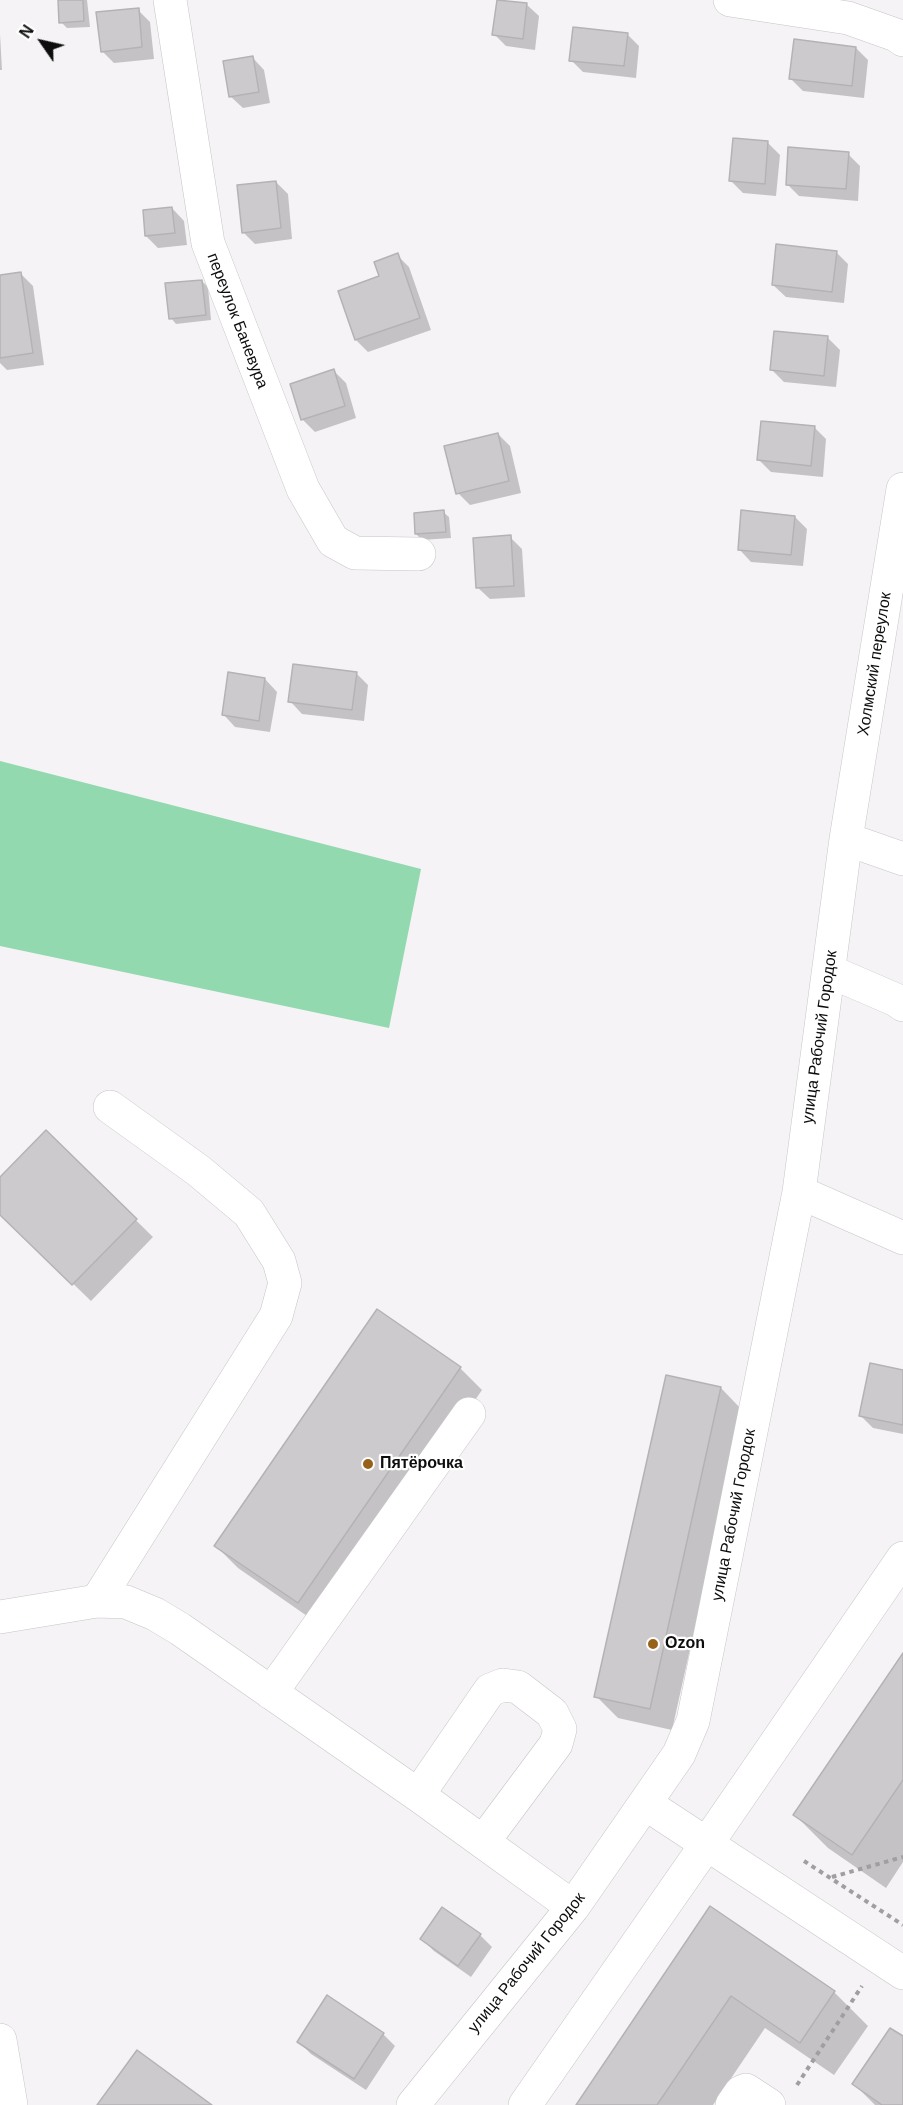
<!DOCTYPE html>
<html>
<head>
<meta charset="utf-8">
<style>
	body { margin:0 }
	#map { position:relative; width:903px; height:2105px; overflow:hidden; background:#f6f3f7; font-family:Helvetica,sans-serif }
	canvas { display:block }
	.north { position:absolute; left:12px; top:12px; width:60px; height:60px; -webkit-text-stroke:4px #fff; paint-order:stroke; rotate:304deg; font-size:16px; font-weight:700; line-height:24px; text-align:center; color:#0e0d0e }
	.north::after { content:''; display:block; margin:auto; width:21px; height:27px; background:#0e0d0e; clip-path:polygon(50% 0,100% 100%,50% 72%,0 100%) }
</style>
</head>
<body>
<div id="map">
<canvas width="903" height="2105"></canvas>
<div class="north">N</div>
</div>
<script>
const context = document.querySelector('canvas').getContext('2d');
context.lineJoin = 'round';
function paint(path, color) { context.fillStyle = color; context.fill(path, 'evenodd'); }
const poly = rows => new Path2D(rows.map(r => 'M' + r).join(''));
function trace(path, color, width, dash) { context.strokeStyle = color; context.lineWidth = width; context.lineCap = dash ? 'butt' : 'round'; context.setLineDash(dash || []); context.stroke(path); }
function write(font, color, halo, rows, align = 'center') {
  context.font = font + ' Helvetica,sans-serif'; context.lineWidth = 4.5; context.setLineDash([]); context.textBaseline = 'middle'; context.strokeStyle = halo; context.fillStyle = color; for (const [text, x, y, turn = 0] of rows) {
    context.save(); context.translate(x, y); context.rotate((+turn || 0) * Math.PI / 180); context.textAlign = isNaN(turn) ? turn : align; if (halo) context.strokeText(text, 0, 0); context.fillText(text, 0, 0); context.restore();
  }
}
const forest = poly([
	[0,761,421,869,389,1028,0,946]
]);
const shadow = poly([
	[60,0,87,0,90,27,67,28,61,22],
	[526,4,539,16,535,50,506,46,494,34],
	[138,10,150,22,154,59,114,63,102,51],
	[0,34,2,70,0,70],
	[627,34,639,46,636,78,583,72,571,60],
	[856,48,868,60,864,98,803,91,791,79],
	[252,57,264,70,270,103,243,108,230,96],
	[768,143,780,155,776,196,743,193,731,181],
	[848,154,860,166,858,201,799,196,787,184],
	[276,182,288,194,292,239,255,244,243,232],
	[172,208,184,221,187,245,158,248,146,236],
	[836,252,848,264,844,303,786,297,773,285],
	[397,255,409,267,431,330,368,352,356,340,381,277],
	[20,273,33,286,44,365,7,370,0,363,0,276],
	[202,281,208,287,211,320,176,324,171,318],
	[828,338,840,350,836,387,784,382,772,370],
	[334,371,346,383,356,418,315,432,302,419],
	[814,427,826,439,823,477,771,472,759,460],
	[498,434,510,446,521,493,470,505,458,493],
	[443,512,449,517,451,538,422,540,416,534],
	[795,517,807,529,803,566,751,562,739,549],
	[510,537,522,549,525,597,490,599,477,587],
	[356,673,368,685,364,721,302,714,290,701],
	[265,679,277,692,270,732,235,727,223,714],
	[46,1132,153,1237,91,1301,0,1213,0,1179],
	[460,1368,482,1390,320,1625,238,1568,216,1546],
	[903,1372,903,1434,873,1428,861,1416],
	[721,1388,743,1411,672,1730,618,1718,596,1696],
	[903,1656,903,1862,886,1888,828,1848,795,1815],
	[710,1908,834,1992,868,2026,834,2075,765,2028,713,2105,577,2105],
	[480,1935,492,1947,471,1977,434,1951,422,1939],
	[383,2034,395,2046,366,2090,311,2054,299,2042],
	[903,2038,903,2105,875,2105,854,2084]
]);
const building = poly([
	[58,0,83,0,84,21,59,23,58,0],
	[497,0,527,3,523,39,492,35,497,0],
	[139,8,142,47,101,52,96,12,139,8],
	[573,27,628,33,624,66,569,61,573,27],
	[794,39,856,47,852,86,789,79,794,39],
	[253,56,259,92,229,97,223,61,253,56],
	[733,138,768,141,765,184,729,181,733,138],
	[788,147,849,152,846,189,786,185,788,147],
	[276,181,281,228,242,233,237,185,276,181],
	[172,207,175,233,145,236,143,210,172,207],
	[776,244,837,251,832,292,772,285,776,244],
	[398,253,420,318,355,340,338,291,379,276,374,262,398,253],
	[21,272,33,353,0,358,0,275,21,272],
	[202,280,206,315,169,319,165,283,202,280],
	[774,331,828,336,824,376,770,370,774,331],
	[334,369,345,406,301,420,290,384,334,369],
	[761,421,815,426,811,466,757,460,761,421],
	[498,433,509,481,456,494,444,446,498,433],
	[444,510,446,532,415,534,414,513,444,510],
	[741,510,795,516,791,555,738,550,741,510],
	[511,535,514,586,476,588,473,538,511,535],
	[293,664,357,672,352,710,288,702,293,664],
	[228,672,265,678,259,721,222,715,228,672],
	[46,1130,137,1219,72,1285,0,1215,0,1177,46,1130],
	[377,1309,461,1367,298,1603,214,1546,377,1309],
	[870,1363,903,1370,903,1425,859,1416,870,1363],
	[666,1375,721,1387,650,1709,594,1697,666,1375],
	[903,1653,903,1780,852,1855,793,1815,903,1653],
	[710,1906,835,1991,800,2043,731,1996,657,2105,576,2105,710,1906],
	[442,1907,481,1934,458,1966,420,1939,442,1907],
	[327,1995,384,2033,354,2079,297,2042,327,1995],
	[890,2028,903,2036,903,2105,882,2105,852,2084,890,2028],
	[137,2050,212,2105,97,2105,137,2050]
]);
const path = poly([
	[804,1861,903,1925],
	[832,1877,903,1857],
	[797,2085,862,1986]
]);
const minor = poly([
	[170,0,208,243,303,489,333,541,355,553,419,554],
	[730,0,848,18,896,35,903,40],
	[846,839,903,859],
	[829,971,896,1000,903,1005],
	[799,1192,903,1238],
	[97,1601,276,1316,285,1283,279,1261,249,1213,199,1171,110,1107],
	[0,1617,97,1601,126,1602,155,1614,180,1629,418,1795],
	[271,1693,469,1414],
	[646,1804,903,1973],
	[483,1842,556,1744,560,1729,552,1713,518,1687,503,1685,490,1690,418,1795,483,1842,573,1907],
	[0,2040,11,2105],
	[413,2105,573,1907,679,1754,693,1721,799,1192,846,839,903,489],
	[525,2105,706,1845,903,1558],
	[732,2105,741,2092,746,2090,769,2105]
]);
const markers = [
	[368,1464,6,"#98611a"],
	[653,1644,6,"#98611a"]
];
const streetNames = [
	["переулок Баневура",237,321,69],
	["Холмский переулок",875,664,-81],
	["улица Рабочий Городок",820,1037,-82],
	["улица Рабочий Городок",734,1515,-79],
	["улица Рабочий Городок",527,1963,-51]
];
const poiNames = [
	["Пятёрочка",380,1464],
	["Ozon",665,1644]
];
paint(forest, '#92d9af');
paint(shadow, '#0003');
paint(building, '#cdcace');
trace(building, '#b5b2b6', 1.5);
trace(minor, '#c6c4c7', 34);
trace(path, '#a09ea1', 4, [4.5, 4.5]);
trace(minor, '#fff', 33);
for (const [x, y, r, color] of markers) { const dot = new Path2D(); dot.arc(x, y, r, 0, 2 * Math.PI); context.fillStyle = color; context.fill(dot); trace(dot, '#fff', 2); }
write('16px', '#0e0d0e', '#fff', streetNames);
write('bold 16px', '#0e0d0e', '#fff', poiNames, 'left');
</script>
</body>
</html>
